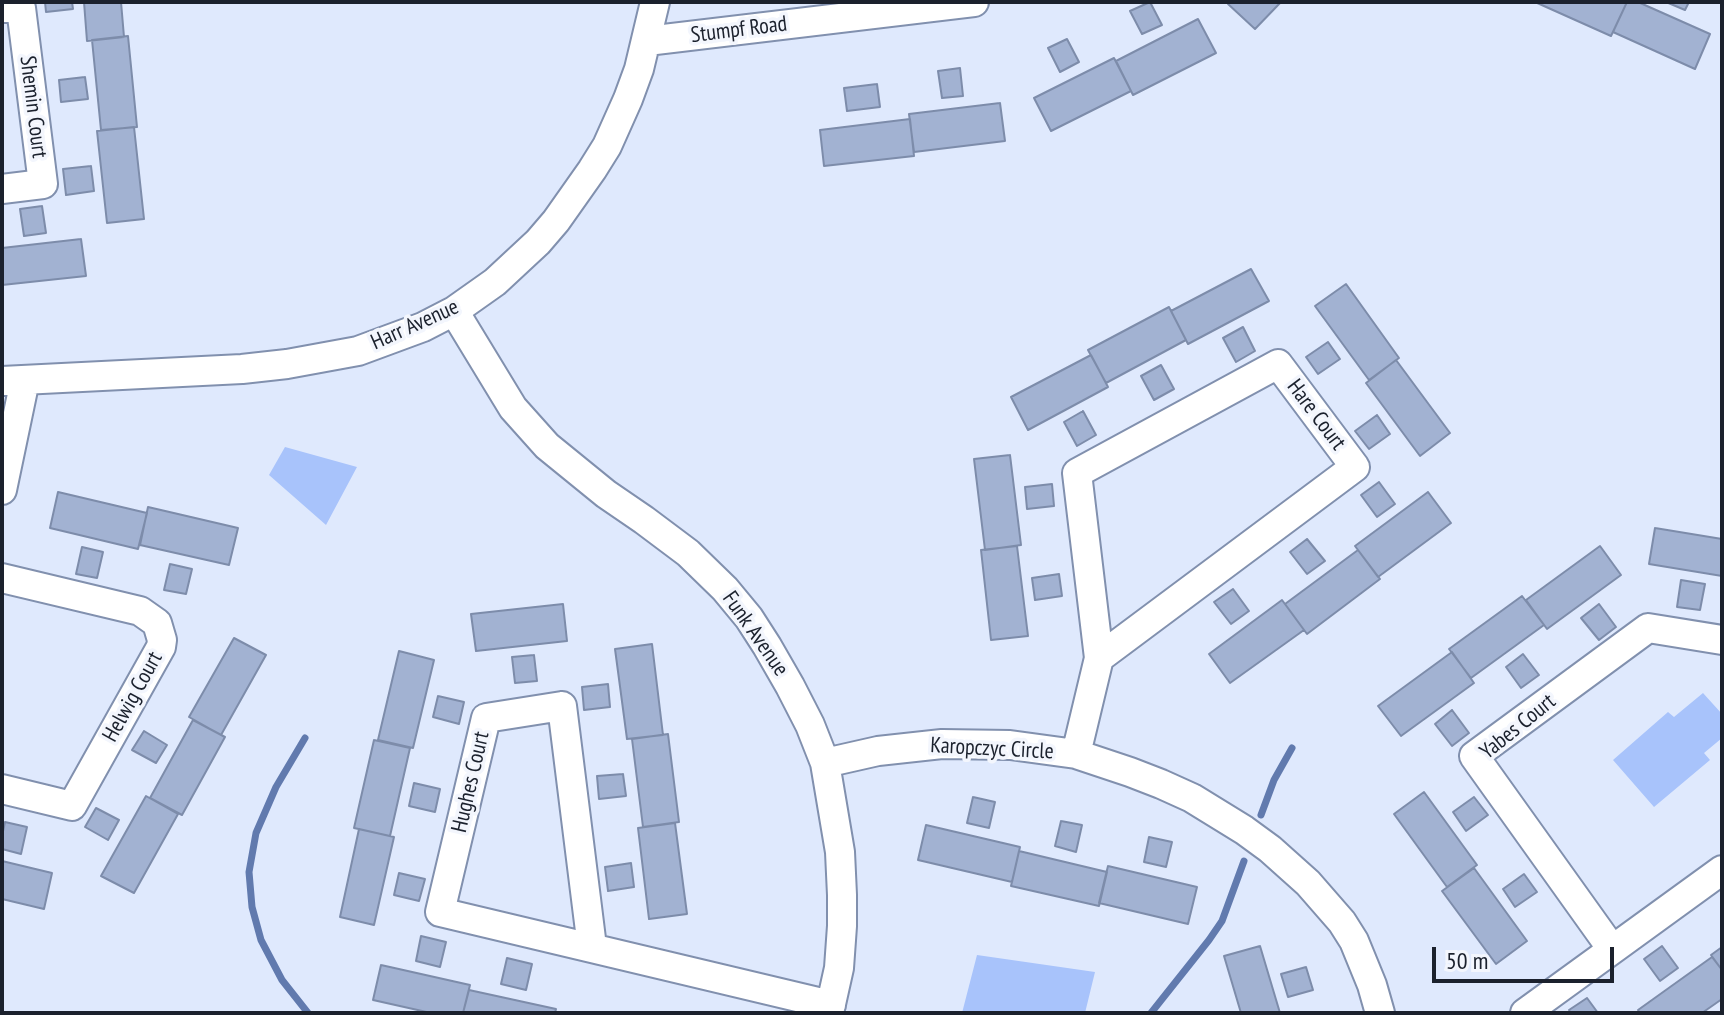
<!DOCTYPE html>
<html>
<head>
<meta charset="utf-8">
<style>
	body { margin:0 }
	#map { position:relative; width:1724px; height:1015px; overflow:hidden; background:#dfe9fd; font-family:"PT Sans Narrow",sans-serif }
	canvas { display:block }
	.frame { position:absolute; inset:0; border:4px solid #1b212d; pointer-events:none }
	.scale { position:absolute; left:1432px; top:947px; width:182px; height:36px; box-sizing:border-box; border:4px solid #1b212d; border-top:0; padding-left:10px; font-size:24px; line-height:28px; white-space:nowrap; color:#1b212d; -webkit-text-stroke:6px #f3f6fd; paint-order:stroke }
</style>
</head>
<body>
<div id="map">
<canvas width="1724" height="1015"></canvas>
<div class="frame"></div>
<div class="scale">50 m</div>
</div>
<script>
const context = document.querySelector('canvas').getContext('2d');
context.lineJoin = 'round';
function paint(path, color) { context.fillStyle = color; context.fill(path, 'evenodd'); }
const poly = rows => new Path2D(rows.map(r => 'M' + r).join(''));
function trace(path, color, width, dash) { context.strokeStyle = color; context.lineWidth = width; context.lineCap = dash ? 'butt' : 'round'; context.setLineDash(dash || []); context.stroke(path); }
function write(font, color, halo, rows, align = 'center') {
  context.font = font + ' "PT Sans Narrow",sans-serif'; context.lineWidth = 7; context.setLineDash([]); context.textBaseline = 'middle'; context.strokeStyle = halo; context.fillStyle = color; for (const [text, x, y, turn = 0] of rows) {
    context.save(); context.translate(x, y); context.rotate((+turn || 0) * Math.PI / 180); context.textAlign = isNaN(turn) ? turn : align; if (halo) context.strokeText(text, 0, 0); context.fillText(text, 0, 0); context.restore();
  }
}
const green = poly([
	[285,447,357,467,326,525,269,475],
	[1703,693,1722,714,1722,738,1704,753,1710,760,1654,807,1613,760,1668,712,1674,717],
	[977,955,1095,972,1085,1013,962,1013]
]);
const stream = poly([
	[305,738,276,787,256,833,249,872,252,907,261,940,282,980,308,1013],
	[1261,815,1274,780,1292,748],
	[1151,1013,1209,940,1222,921,1244,861]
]);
const building = poly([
	[45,2,72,2,73,9,46,12,45,2],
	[84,2,121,2,124,37,87,41,84,2],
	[1150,2,1162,25,1142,34,1130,11,1150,2],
	[1230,2,1281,2,1255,29,1228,4,1230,2],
	[1535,2,1627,2,1611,36,1535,2],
	[1627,2,1638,2,1710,34,1695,69,1613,32,1627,2],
	[1666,2,1689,2,1685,10,1666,2],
	[1198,19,1216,53,1133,95,1116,61,1198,19],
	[128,36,137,127,101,130,92,40,128,36],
	[1067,39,1079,62,1060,72,1048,48,1067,39],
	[1114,58,1131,91,1051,131,1034,98,1114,58],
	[960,68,963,96,942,98,938,71,960,68],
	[85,77,88,99,61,102,59,80,85,77],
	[877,84,880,107,847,111,844,88,877,84],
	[1000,103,1005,141,914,152,909,114,1000,103],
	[910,119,914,156,824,166,820,130,910,119],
	[134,127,144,219,107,223,97,131,134,127],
	[91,166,94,191,66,195,63,169,91,166],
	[42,206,46,233,24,236,20,209,42,206],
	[81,239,86,276,2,285,2,248,81,239],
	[1251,269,1269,301,1188,344,1171,311,1251,269],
	[1346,284,1399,358,1369,380,1315,306,1346,284],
	[1169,307,1186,340,1106,383,1088,350,1169,307],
	[1243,327,1255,351,1236,362,1223,338,1243,327],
	[1328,342,1340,359,1318,374,1306,357,1328,342],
	[1091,355,1108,387,1028,430,1011,397,1091,355],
	[1396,360,1450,433,1420,456,1366,383,1396,360],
	[1161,365,1174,389,1154,400,1141,376,1161,365],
	[1083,411,1096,435,1077,446,1064,422,1083,411],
	[1377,415,1390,434,1369,449,1355,431,1377,415],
	[1010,455,1021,545,985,550,974,459,1010,455],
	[1379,482,1395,504,1377,517,1361,495,1379,482],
	[1052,484,1054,506,1027,509,1025,487,1052,484],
	[58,492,147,513,138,549,50,528,58,492],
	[1428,492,1451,523,1378,577,1355,546,1428,492],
	[148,507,238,528,229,565,140,545,148,507],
	[1655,528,1722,539,1722,576,1649,564,1655,528],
	[1307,539,1325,561,1307,574,1290,552,1307,539],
	[1017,546,1028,636,991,640,981,550,1017,546],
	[1600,546,1621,575,1547,629,1526,600,1600,546],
	[82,547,103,552,97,578,76,574,82,547],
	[1358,550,1380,579,1307,634,1285,604,1358,550],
	[170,564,192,569,186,594,164,590,170,564],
	[1059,574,1062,596,1035,600,1032,578,1059,574],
	[1681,580,1705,584,1700,610,1677,607,1681,580],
	[1233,589,1249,611,1231,624,1214,602,1233,589],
	[1522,596,1544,625,1471,678,1449,649,1522,596],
	[1282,600,1304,630,1230,683,1209,654,1282,600],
	[563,604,567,641,476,651,471,614,563,604],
	[1599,604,1616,627,1599,640,1581,618,1599,604],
	[234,638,266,655,221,735,189,717,234,638],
	[652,644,663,735,627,739,615,649,652,644],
	[399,651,434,660,413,748,378,740,399,651],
	[1452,652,1474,683,1401,736,1378,706,1452,652],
	[1523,654,1539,675,1521,688,1506,667,1523,654],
	[534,655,537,681,515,683,512,657,534,655],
	[608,684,610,707,584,710,582,687,608,684],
	[438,696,464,702,459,724,433,717,438,696],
	[1452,710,1469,733,1452,746,1435,724,1452,710],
	[193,720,225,737,182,815,150,798,193,720],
	[144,731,167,745,156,763,132,750,144,731],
	[668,734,679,822,643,827,632,739,668,734],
	[374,740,410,748,390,836,354,828,374,740],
	[623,774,626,796,599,799,597,776,623,774],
	[414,783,440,789,435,812,409,806,414,783],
	[1424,792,1477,865,1447,887,1394,814,1424,792],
	[146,796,178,814,134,893,101,876,146,796],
	[973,797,995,802,989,828,967,823,973,797],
	[1474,797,1488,815,1466,831,1453,812,1474,797],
	[96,808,119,820,108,840,85,827,96,808],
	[1061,821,1082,825,1076,852,1055,846,1061,821],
	[5,822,27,827,21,854,2,849,2,836,5,822],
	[675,823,687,914,649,919,638,828,675,823],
	[926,825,1020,847,1012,882,918,860,926,825],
	[359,829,394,837,374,925,340,917,359,829],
	[1149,837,1172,842,1166,867,1144,862,1149,837],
	[1019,851,1107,872,1099,906,1011,886,1019,851],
	[2,861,52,873,44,909,2,899,2,861],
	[631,863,634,887,608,891,605,867,631,863],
	[1108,866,1197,887,1188,924,1099,903,1108,866],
	[1474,868,1527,941,1496,964,1442,891,1474,868],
	[399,873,425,879,419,901,394,895,399,873],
	[1524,874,1537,892,1515,907,1503,889,1524,874],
	[421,936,446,942,440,967,416,961,421,936],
	[1260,946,1280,1013,1241,1013,1224,956,1260,946],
	[1662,946,1678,968,1660,981,1644,959,1662,946],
	[1722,947,1722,970,1711,955,1722,947],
	[1712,957,1722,970,1722,999,1702,1013,1640,1013,1638,1010,1712,957],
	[507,958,532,964,526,990,501,984,507,958],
	[381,965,470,985,463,1013,431,1013,373,1000,381,965],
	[1306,967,1313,990,1288,997,1281,974,1306,967],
	[469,990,556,1009,555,1013,463,1013,469,990],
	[1587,998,1598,1013,1571,1013,1569,1010,1587,998]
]);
const minor = poly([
	[2,8,21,8,43,184,2,189],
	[647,41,974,2],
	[454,311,513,408,547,446,606,494,644,520,688,553,725,589,749,618,767,646,790,686,810,725,825,763,840,852,842,895,842,926,839,968,829,1013],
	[2,381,242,369,287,364,358,351,423,327,454,311,495,282,538,242,556,221,592,170,607,146,628,99,639,69,655,2],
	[2,490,25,380],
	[2,578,140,611,157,623,162,640,161,647,72,806,2,789],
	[1076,754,1099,658,1355,467,1278,364,1077,473,1099,658],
	[825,763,878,751,942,744,1010,745,1076,754,1130,772,1161,784,1192,798,1244,830,1270,849,1308,883,1342,922,1354,941,1372,985,1380,1013],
	[592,947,562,706,486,718,440,912,831,1005],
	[1612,949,1474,756,1648,628,1722,640],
	[1525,1013,1722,870]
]);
const streetNames = [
	["Stumpf Road",739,30,-7],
	["Shemin Court",33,107,83],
	["Harr Avenue",415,325,-24],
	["Hare Court",1316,415,53],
	["Funk Avenue",755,634,55],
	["Helwig Court",133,697,-61],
	["Yabes Court",1518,727,-39],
	["Karopczyc Circle",992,749,3],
	["Hughes Court",471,782,-77]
];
paint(green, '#a8c3fb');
trace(stream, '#617aae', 7);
paint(building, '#a2b2d2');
trace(building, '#7d8caa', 2);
trace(minor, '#8190ae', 32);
trace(minor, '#fff', 28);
write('22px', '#1b212d', '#f3f6fd', streetNames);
</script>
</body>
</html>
